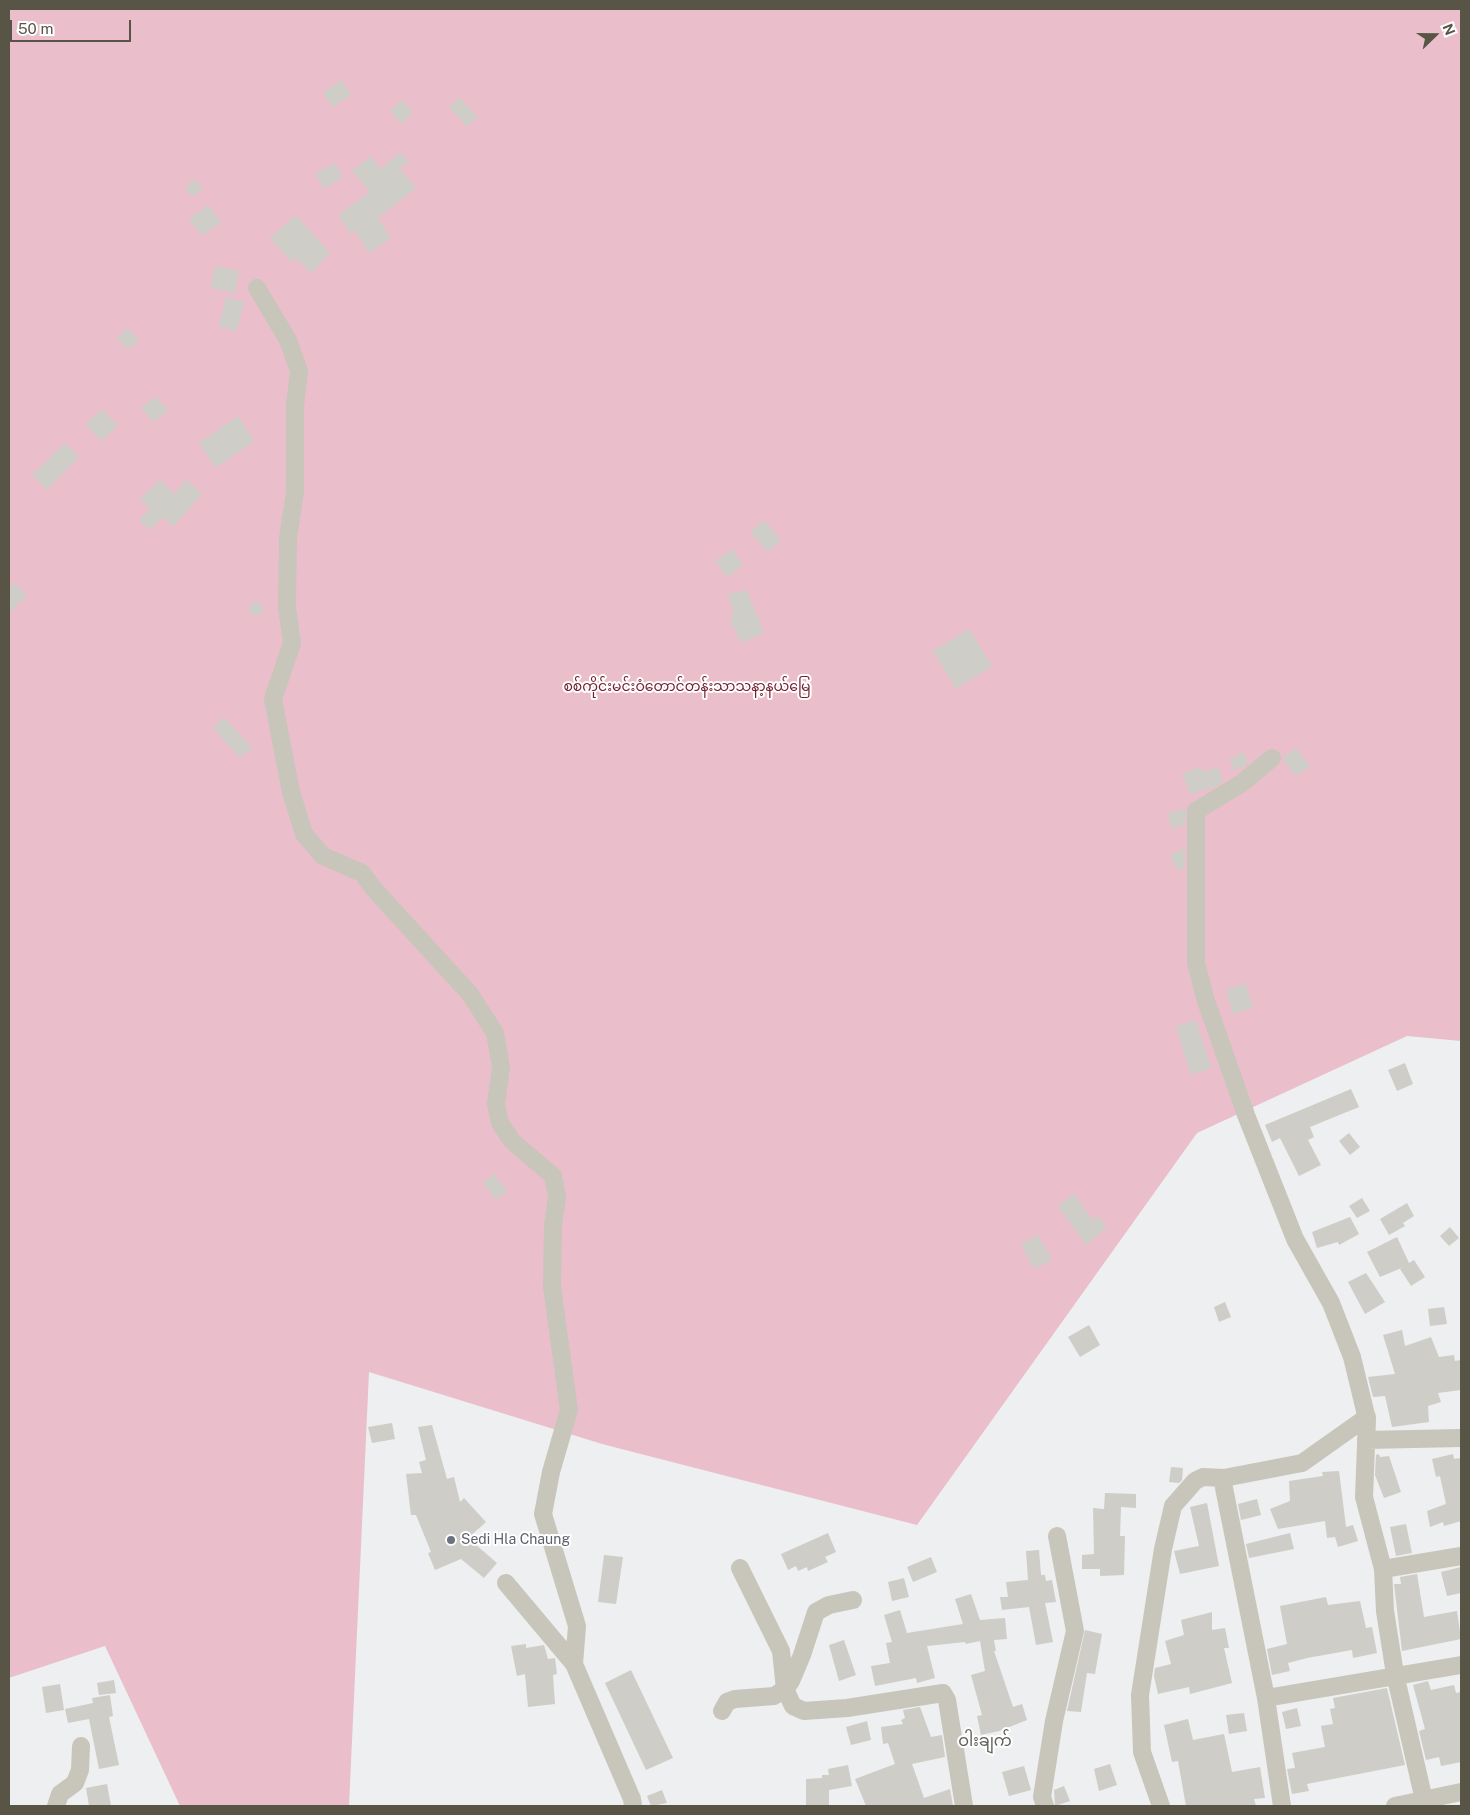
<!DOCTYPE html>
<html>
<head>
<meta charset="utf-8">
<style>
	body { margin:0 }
	#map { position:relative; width:1470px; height:1815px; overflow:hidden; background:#edeff0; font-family:"Public Sans",sans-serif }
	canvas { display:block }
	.frame { position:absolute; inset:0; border:10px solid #585547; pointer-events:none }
	.north { position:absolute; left:1410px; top:10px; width:50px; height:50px; -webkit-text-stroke:4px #fff; paint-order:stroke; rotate:68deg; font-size:14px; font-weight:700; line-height:20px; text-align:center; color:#585547 }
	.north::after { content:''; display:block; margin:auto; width:18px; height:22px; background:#585547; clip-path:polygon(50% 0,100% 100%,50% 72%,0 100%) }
	.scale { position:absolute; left:10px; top:20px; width:121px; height:22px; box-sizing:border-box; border:2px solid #585547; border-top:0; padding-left:6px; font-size:15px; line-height:18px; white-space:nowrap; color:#585547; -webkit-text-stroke:4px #fff; paint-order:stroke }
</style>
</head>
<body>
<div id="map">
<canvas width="1470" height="1815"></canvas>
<div class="frame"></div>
<div class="north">N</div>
<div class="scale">50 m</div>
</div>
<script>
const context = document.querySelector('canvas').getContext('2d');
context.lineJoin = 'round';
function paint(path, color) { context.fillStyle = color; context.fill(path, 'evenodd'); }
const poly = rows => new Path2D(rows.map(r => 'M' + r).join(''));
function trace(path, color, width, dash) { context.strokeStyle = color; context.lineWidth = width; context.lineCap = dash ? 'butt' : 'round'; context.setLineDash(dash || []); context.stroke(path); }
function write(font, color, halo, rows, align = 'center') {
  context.font = font + ' "Public Sans","Noto Sans Myanmar",sans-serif'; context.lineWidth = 4; context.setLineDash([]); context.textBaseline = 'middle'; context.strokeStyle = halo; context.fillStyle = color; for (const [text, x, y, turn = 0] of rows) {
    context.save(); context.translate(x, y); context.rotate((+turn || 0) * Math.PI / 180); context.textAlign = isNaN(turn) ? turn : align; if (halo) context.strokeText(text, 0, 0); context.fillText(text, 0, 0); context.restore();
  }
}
const green = poly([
	[9,9,1461,9,1461,1041,1407,1036,1197,1133,917,1525,602,1444,369,1372,349,1806,180,1806,105,1646,9,1678]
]);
const building = poly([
	[342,80,351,95,332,107,323,92],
	[459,97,478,117,467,127,449,107],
	[402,100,413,112,401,124,390,111],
	[400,152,409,161,400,169,416,188,378,218,391,238,369,253,355,231,351,234,338,215,370,192,352,171,370,156,381,169],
	[335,163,343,177,324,189,315,174],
	[195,179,203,189,192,197,185,188],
	[208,205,221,222,202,236,189,219],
	[296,215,330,253,311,273,296,258,291,262,270,238],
	[215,266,239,271,235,293,211,288],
	[226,297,244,302,237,331,219,327],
	[127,328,139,339,129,350,117,339],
	[156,396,168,411,153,422,141,408],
	[102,409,118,426,101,441,86,424],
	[238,416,254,441,216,468,199,443],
	[65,443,79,457,47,490,32,475],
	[160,480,174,494,187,480,202,494,173,527,163,517,149,530,139,520,150,509,140,499],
	[764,520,781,540,768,552,750,532],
	[732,549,743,565,727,577,715,561],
	[15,583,27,596,9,613,9,589],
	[747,590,764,633,741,643,729,618,734,616,728,594],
	'249 609a7 7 0 1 1 14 0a7 7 0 1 1-14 0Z',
	[969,629,992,666,956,689,933,651],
	[224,717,252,748,240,758,213,728],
	[1296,748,1310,766,1296,776,1282,758],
	[1244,752,1248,764,1235,771,1229,759],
	[1200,767,1203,772,1218,767,1223,782,1212,789,1212,787,1191,795,1182,774],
	[1186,809,1185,825,1171,828,1168,813],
	[1185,848,1185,867,1178,871,1170,855],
	[1245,983,1253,1008,1233,1014,1226,990],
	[1196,1020,1211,1068,1191,1075,1176,1026],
	[1405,1063,1413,1084,1397,1091,1388,1070],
	[1351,1089,1359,1107,1310,1127,1314,1137,1308,1140,1321,1165,1299,1176,1280,1138,1272,1142,1265,1125],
	[1349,1133,1360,1147,1350,1155,1339,1141],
	[494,1174,507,1191,496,1200,483,1183],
	[1074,1194,1092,1220,1097,1216,1107,1227,1086,1245,1058,1206],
	[1362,1198,1370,1211,1357,1218,1349,1206],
	[1407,1203,1414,1216,1403,1223,1405,1226,1389,1235,1380,1219],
	[1350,1217,1359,1234,1339,1245,1338,1242,1317,1248,1312,1232],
	[1450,1227,1459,1238,1449,1246,1440,1236],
	[1038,1235,1052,1260,1034,1269,1021,1244],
	[1397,1237,1409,1263,1414,1260,1425,1277,1411,1286,1400,1269,1404,1267,1380,1277,1367,1252],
	[1366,1273,1385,1302,1365,1314,1348,1282],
	[1225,1302,1231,1317,1219,1322,1214,1307],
	[1444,1307,1447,1324,1430,1326,1428,1309],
	[1089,1325,1100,1345,1080,1357,1068,1337],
	[1402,1330,1405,1346,1431,1337,1439,1357,1454,1355,1455,1361,1461,1360,1461,1390,1438,1393,1441,1402,1428,1406,1429,1422,1392,1427,1385,1396,1373,1397,1368,1377,1395,1374,1383,1335],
	[392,1423,395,1439,372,1443,368,1427],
	[432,1425,447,1479,454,1477,460,1502,464,1498,486,1522,468,1538,497,1563,484,1578,461,1559,435,1570,428,1553,431,1552,416,1515,411,1515,406,1474,422,1473,419,1462,426,1460,418,1427],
	[1379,1454,1380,1457,1389,1456,1401,1492,1384,1498,1375,1475,1376,1455],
	[1453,1454,1454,1459,1461,1458,1461,1521,1444,1526,1443,1522,1430,1527,1427,1511,1446,1504,1440,1476,1436,1477,1432,1459],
	[1171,1467,1183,1468,1182,1480,1179,1483,1169,1482],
	[1339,1471,1346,1527,1353,1525,1358,1541,1338,1547,1335,1537,1327,1538,1325,1521,1278,1529,1270,1509,1290,1501,1289,1481,1323,1476,1322,1472],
	[1105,1493,1136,1494,1136,1508,1121,1507,1120,1536,1125,1536,1124,1575,1100,1576,1100,1569,1082,1569,1082,1555,1094,1554,1093,1508,1104,1509],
	[1257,1499,1261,1515,1241,1520,1238,1504],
	[1207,1503,1219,1566,1180,1574,1174,1551,1199,1546,1190,1507],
	[1406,1524,1412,1553,1396,1556,1390,1527],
	[828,1533,836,1552,825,1557,828,1562,808,1571,807,1567,798,1571,796,1566,788,1570,781,1554],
	[1290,1533,1294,1549,1249,1558,1246,1544],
	[1039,1550,1041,1575,1045,1575,1046,1581,1052,1580,1056,1602,1045,1603,1053,1642,1036,1645,1029,1607,1002,1610,1000,1597,1008,1597,1006,1582,1028,1580,1026,1551],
	[604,1555,623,1557,616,1604,598,1602],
	[931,1557,937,1572,913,1582,907,1567],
	[1461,1567,1461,1593,1447,1596,1441,1572],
	[1417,1574,1424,1617,1457,1611,1461,1639,1402,1651,1394,1584,1401,1584,1400,1577],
	[904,1578,909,1597,892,1601,888,1582],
	[971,1594,980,1620,1005,1618,1007,1639,994,1640,996,1651,994,1651,1013,1707,1022,1704,1027,1720,999,1731,981,1735,977,1716,982,1715,971,1675,985,1671,980,1641,966,1644,965,1642,927,1646,935,1678,917,1683,916,1678,875,1686,871,1666,890,1663,886,1643,892,1642,884,1615,900,1610,907,1633,963,1624,955,1599],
	[1326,1597,1328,1605,1360,1601,1366,1628,1372,1627,1377,1653,1353,1658,1352,1650,1307,1658,1288,1663,1290,1671,1272,1675,1267,1649,1287,1644,1280,1606],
	[1212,1612,1212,1630,1225,1628,1229,1648,1224,1648,1232,1683,1190,1694,1189,1687,1158,1694,1154,1676,1155,1668,1171,1664,1165,1641,1184,1635,1181,1620],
	[1085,1630,1102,1634,1095,1674,1087,1673,1081,1712,1067,1711],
	[844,1640,856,1675,839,1681,829,1645],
	[526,1644,526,1648,544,1645,548,1659,555,1658,557,1674,553,1675,555,1704,528,1707,525,1674,517,1676,511,1646],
	[631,1670,673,1758,646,1770,605,1683],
	[114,1680,116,1693,99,1695,97,1683],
	[1428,1681,1431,1690,1454,1685,1456,1693,1461,1692,1461,1762,1441,1766,1439,1757,1426,1760,1419,1731,1425,1729,1413,1685],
	[60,1684,64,1710,46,1713,42,1687],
	[1387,1688,1405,1765,1307,1784,1309,1791,1292,1794,1287,1769,1295,1768,1292,1753,1325,1747,1321,1726,1333,1724,1330,1709,1335,1708,1333,1698],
	[110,1695,113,1716,109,1717,119,1765,99,1769,89,1719,68,1723,65,1709,93,1703,92,1698],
	[920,1707,931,1737,942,1735,945,1757,912,1764,924,1798,950,1789,953,1806,866,1806,855,1779,895,1764,888,1743,883,1744,881,1727,903,1724,901,1720,905,1718,903,1710],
	[1297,1708,1301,1726,1286,1729,1282,1712],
	[1244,1713,1247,1731,1229,1734,1226,1715],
	[1188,1719,1193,1740,1224,1734,1232,1772,1260,1767,1265,1798,1254,1799,1256,1806,1186,1806,1178,1761,1172,1762,1164,1725],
	[867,1721,871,1740,851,1745,846,1727],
	[1110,1764,1117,1785,1099,1791,1094,1769],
	[848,1765,852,1786,829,1790,829,1806,806,1806,806,1779,822,1778,822,1775,829,1775,828,1769],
	[1024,1766,1031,1790,1009,1796,1002,1772],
	[107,1784,111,1806,89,1806,86,1788],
	[1064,1786,1070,1801,1055,1806,1054,1790],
	[662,1790,667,1803,651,1806,647,1796]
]);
const minor = poly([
	[257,288,288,340,299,371,295,406,295,492,288,538,287,608,292,643,273,699,291,792,304,834,323,856,362,873,373,888,470,994,495,1033,501,1067,496,1104,500,1123,512,1141,553,1176,557,1197,553,1225,552,1287,569,1410,551,1472,543,1514,577,1626,574,1664,632,1799,633,1806],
	[1272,758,1242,783,1196,811,1196,963,1206,1001,1246,1115,1295,1239,1331,1303,1352,1357,1367,1419,1364,1497,1383,1569,1385,1611,1395,1674,1424,1800],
	[1366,1440,1461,1438],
	[1222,1478,1266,1698,1282,1806],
	[1383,1569,1461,1556],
	[506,1583,574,1664],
	[853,1600,829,1605,816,1612,802,1655,791,1681,785,1689,793,1706,804,1711,847,1708,943,1693,947,1700,964,1806],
	[1266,1698,1461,1665],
	[722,1711,727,1702,735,1699,774,1696,785,1689,781,1651,740,1568],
	[56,1806,60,1794,75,1783,80,1770,81,1746],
	[1045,1806,1042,1797,1054,1721,1075,1631,1057,1536],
	[1161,1806,1142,1752,1140,1695,1163,1549,1173,1506,1195,1481,1203,1477,1224,1478,1302,1463,1367,1417],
	[1395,1806,1461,1792]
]);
const markers = [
	[451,1540,5,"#6b7280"]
];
const parkNames = [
	["စစ်ကိုင်းမင်းဝံတောင်တန်းသာသနာ့နယ်မြေ",687,687]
];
const worshipNames = [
	["Sedi Hla Chaung",461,1540]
];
const quarterNames = [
	["ဝါးချက်",985,1741]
];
paint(green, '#eabfcb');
paint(building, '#cecdc7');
trace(minor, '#c8c5ba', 18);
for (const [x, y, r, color] of markers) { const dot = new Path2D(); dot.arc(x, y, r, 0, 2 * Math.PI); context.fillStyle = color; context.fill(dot); trace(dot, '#fff', 2); }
write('14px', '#721f2e', '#fff', parkNames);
write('14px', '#5b616d', '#fff', worshipNames, 'left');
write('16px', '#61605a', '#fff', quarterNames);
</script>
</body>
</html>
